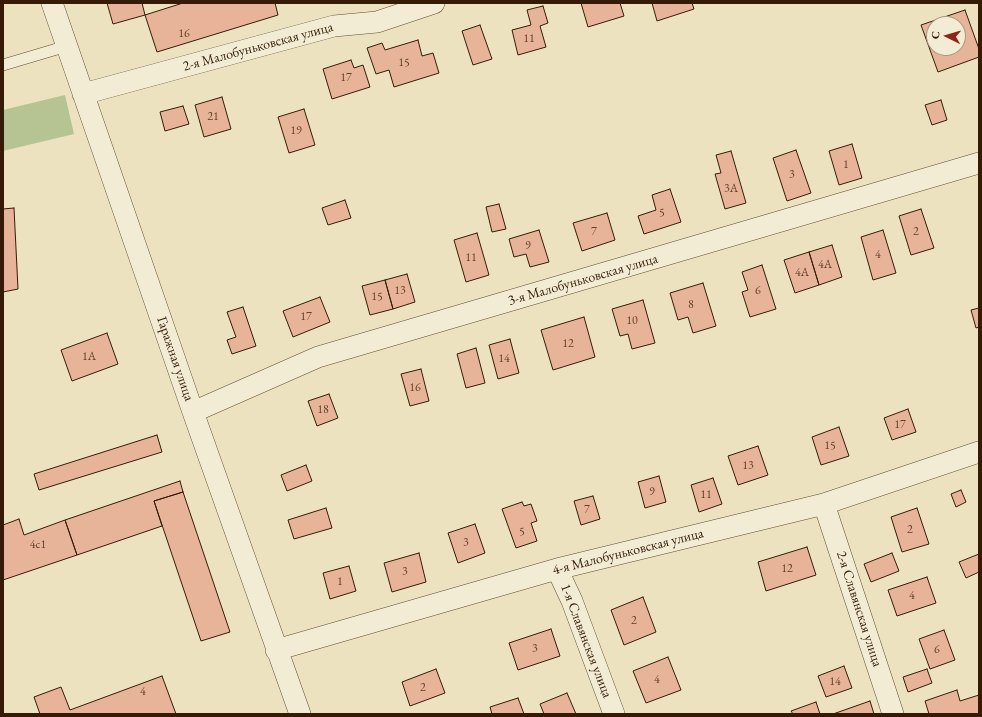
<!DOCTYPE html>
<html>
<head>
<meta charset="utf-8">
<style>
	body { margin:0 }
	#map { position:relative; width:982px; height:717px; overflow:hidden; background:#ece2bf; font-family:"EB Garamond",serif }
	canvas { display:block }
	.frame { position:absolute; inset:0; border:4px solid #351b05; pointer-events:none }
	.north { position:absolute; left:926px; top:16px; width:40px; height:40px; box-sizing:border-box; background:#f3ecd5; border:1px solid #a79882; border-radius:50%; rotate:275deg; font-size:11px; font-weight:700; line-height:16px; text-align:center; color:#351b05 }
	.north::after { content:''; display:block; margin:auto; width:14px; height:18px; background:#8f2418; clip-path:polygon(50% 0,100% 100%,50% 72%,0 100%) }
</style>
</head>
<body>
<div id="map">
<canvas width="982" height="717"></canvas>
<div class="frame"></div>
<div class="north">С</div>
</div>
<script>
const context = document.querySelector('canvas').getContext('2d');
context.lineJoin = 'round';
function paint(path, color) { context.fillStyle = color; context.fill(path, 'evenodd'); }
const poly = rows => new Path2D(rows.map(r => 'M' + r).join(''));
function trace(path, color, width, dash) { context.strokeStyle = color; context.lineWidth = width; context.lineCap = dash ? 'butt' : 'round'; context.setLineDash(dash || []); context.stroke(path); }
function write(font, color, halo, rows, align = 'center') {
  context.font = font + ' "EB Garamond",serif'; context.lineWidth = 3; context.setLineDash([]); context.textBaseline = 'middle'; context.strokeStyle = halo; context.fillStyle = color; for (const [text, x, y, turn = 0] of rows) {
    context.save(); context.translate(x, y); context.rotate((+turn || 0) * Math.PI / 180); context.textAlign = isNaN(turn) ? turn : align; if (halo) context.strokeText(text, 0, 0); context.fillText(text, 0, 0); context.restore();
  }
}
const green = poly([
	[65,95,74,134,3,151,3,110]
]);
const building = poly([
	[107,3,142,3,145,15,113,24,107,3],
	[183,3,275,3,278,15,157,52,145,15,183,3],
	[581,3,620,3,624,16,588,27,581,3],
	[652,3,692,3,694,9,657,21,652,3],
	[543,6,548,23,540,26,546,47,518,55,512,30,531,25,527,10,543,6],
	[965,10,979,49,979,57,938,72,921,25,965,10],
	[934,24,958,24,958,48,934,48,934,24],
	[480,25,492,59,473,65,462,31,480,25],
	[418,40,422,56,433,53,439,73,394,87,389,70,376,74,367,48,382,43,385,50,418,40],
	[351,60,354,68,363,65,370,87,332,99,323,69,351,60],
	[222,97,231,129,204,137,195,105,222,97],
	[941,100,947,120,932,125,925,105,941,100],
	[183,106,189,124,165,131,160,112,183,106],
	[304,109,315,145,289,153,278,117,304,109],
	[852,144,862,178,839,185,829,151,852,144],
	[796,150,811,193,787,201,773,158,796,150],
	[731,151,746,203,725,209,715,174,721,173,716,155,731,151],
	[670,189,681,222,644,234,638,216,656,210,652,195,670,189],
	[345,200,351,218,328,225,322,208,345,200],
	[499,204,506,229,492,232,486,207,499,204],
	[14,208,18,289,3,292,3,209,14,208],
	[921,209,934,248,911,255,899,216,921,209],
	[607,213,615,240,582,251,573,223,607,213],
	[539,230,549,262,530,267,526,254,514,257,509,239,539,230],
	[883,230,896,273,873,280,861,237,883,230],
	[477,233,489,275,466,282,454,240,477,233],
	[832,245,842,277,819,285,809,252,832,245],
	[809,252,819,285,795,293,784,260,809,252],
	[762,265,776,309,750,317,742,292,748,290,742,272,762,265],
	[407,274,415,302,393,309,385,280,407,274],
	[385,280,393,309,370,315,362,286,385,280],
	[703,283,716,326,693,333,688,317,678,320,670,293,703,283],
	[320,297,330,322,293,337,283,311,320,297],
	[643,300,655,343,632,349,628,334,620,336,612,309,643,300],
	[243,307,256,346,232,354,227,340,236,337,227,312,243,307],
	[979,308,979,327,976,328,971,310,979,308],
	[584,317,595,357,553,370,541,330,584,317],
	[107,333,118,364,72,381,61,350,107,333],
	[510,339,519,373,498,379,489,345,510,339],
	[476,348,485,383,466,388,457,354,476,348],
	[421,369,429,401,410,406,401,374,421,369],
	[329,394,338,418,317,426,308,401,329,394],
	[908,409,916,432,892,440,884,418,908,409],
	[839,427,849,456,821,465,812,437,839,427],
	[157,435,162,452,39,490,34,474,157,435],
	[758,446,768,475,738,485,728,456,758,446],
	[306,465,312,481,287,491,281,475,306,465],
	[659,476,666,502,645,508,638,482,659,476],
	[713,478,722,504,699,512,691,485,713,478],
	[180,481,183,492,154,501,162,526,77,555,65,520,180,481],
	[961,490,966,502,956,507,951,494,961,490],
	[183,492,230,632,201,641,154,501,183,492],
	[593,496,600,519,581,525,574,501,593,496],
	[522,502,524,506,531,504,537,521,531,523,537,541,516,548,502,509,522,502],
	[326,508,332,528,294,539,288,520,326,508],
	[917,508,929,544,902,552,891,517,917,508],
	[19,519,24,535,65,520,77,555,3,580,3,525,19,519],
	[475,524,485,553,458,563,448,533,475,524],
	[807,547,816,575,766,591,758,562,807,547],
	[419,553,426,582,392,592,384,563,419,553],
	[892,553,899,571,871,582,864,564,892,553],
	[979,554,979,572,966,578,959,562,979,554],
	[349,566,356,591,330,599,323,573,349,566],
	[927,577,936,603,897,616,888,590,927,577],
	[643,597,656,632,624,645,611,610,643,597],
	[551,629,560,656,518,670,509,643,551,629],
	[944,630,955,660,930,669,919,639,944,630],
	[668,657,681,690,646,703,633,671,668,657],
	[844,666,852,688,826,697,818,676,844,666],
	[436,669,445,693,410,706,402,682,436,669],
	[927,669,932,683,908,692,903,677,927,669],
	[162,676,176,714,40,714,34,697,61,687,70,710,162,676],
	[957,690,960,701,979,695,979,714,929,714,925,701,957,690],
	[567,693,576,714,544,714,540,704,567,693],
	[518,698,524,714,492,714,490,707,518,698],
	[870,701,874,714,833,714,870,701],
	[816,702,820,714,793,714,791,711,816,702]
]);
const service = poly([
	[3,65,67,46]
]);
const minor = poly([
	[52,3,193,412,300,714],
	[83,94,334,26,377,22,434,3],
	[193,412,318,357,979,163],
	[824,504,893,714],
	[557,569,572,601,614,714],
	[276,650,557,569,824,504,979,452]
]);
const numberNames = [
	["16",184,34],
	["11",529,39],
	["15",404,63],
	["17",346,78],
	["21",213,117],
	["19",296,131],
	["1",846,165],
	["3",792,175],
	["3А",731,189],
	["5",662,213],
	["7",594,232],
	["2",916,232],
	["9",528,246],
	["4",878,255],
	["11",471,258],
	["4А",825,265],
	["4А",802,273],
	["13",400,291],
	["6",758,291],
	["15",377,297],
	["8",691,305],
	["17",306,317],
	["10",632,321],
	["12",568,344],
	["1А",89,357],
	["14",504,359],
	["16",415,388],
	["18",323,410],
	["17",900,425],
	["15",830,446],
	["13",748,466],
	["9",652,492],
	["11",706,495],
	["7",587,510],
	["2",910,530],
	["5",522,532],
	["3",466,543],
	["4с1",38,545],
	["12",787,569],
	["3",405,572],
	["1",340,582],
	["4",912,596],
	["2",634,621],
	["3",535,649],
	["6",937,650],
	["4",657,680],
	["14",835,682],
	["2",423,688],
	["4",143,692]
];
const streetNames = [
	["2-я Малобуньковская улица",258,47,-15],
	["3-я Малобуньковская улица",583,280,-16],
	["Гаражная улица",175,359,71],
	["4-я Малобуньковская улица",628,552,-14],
	["2-я Славянская улица",859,609,72],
	["1-я Славянская улица",586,641,69]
];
paint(green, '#b6c393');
paint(building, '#e8b499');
trace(building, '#351b05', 1);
trace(service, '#634d34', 12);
trace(minor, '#634d34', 22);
trace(service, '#f3ecd5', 11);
trace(minor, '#f3ecd5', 21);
write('12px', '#62412a', null, numberNames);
write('14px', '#351b05', '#f3ecd5', streetNames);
</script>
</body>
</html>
